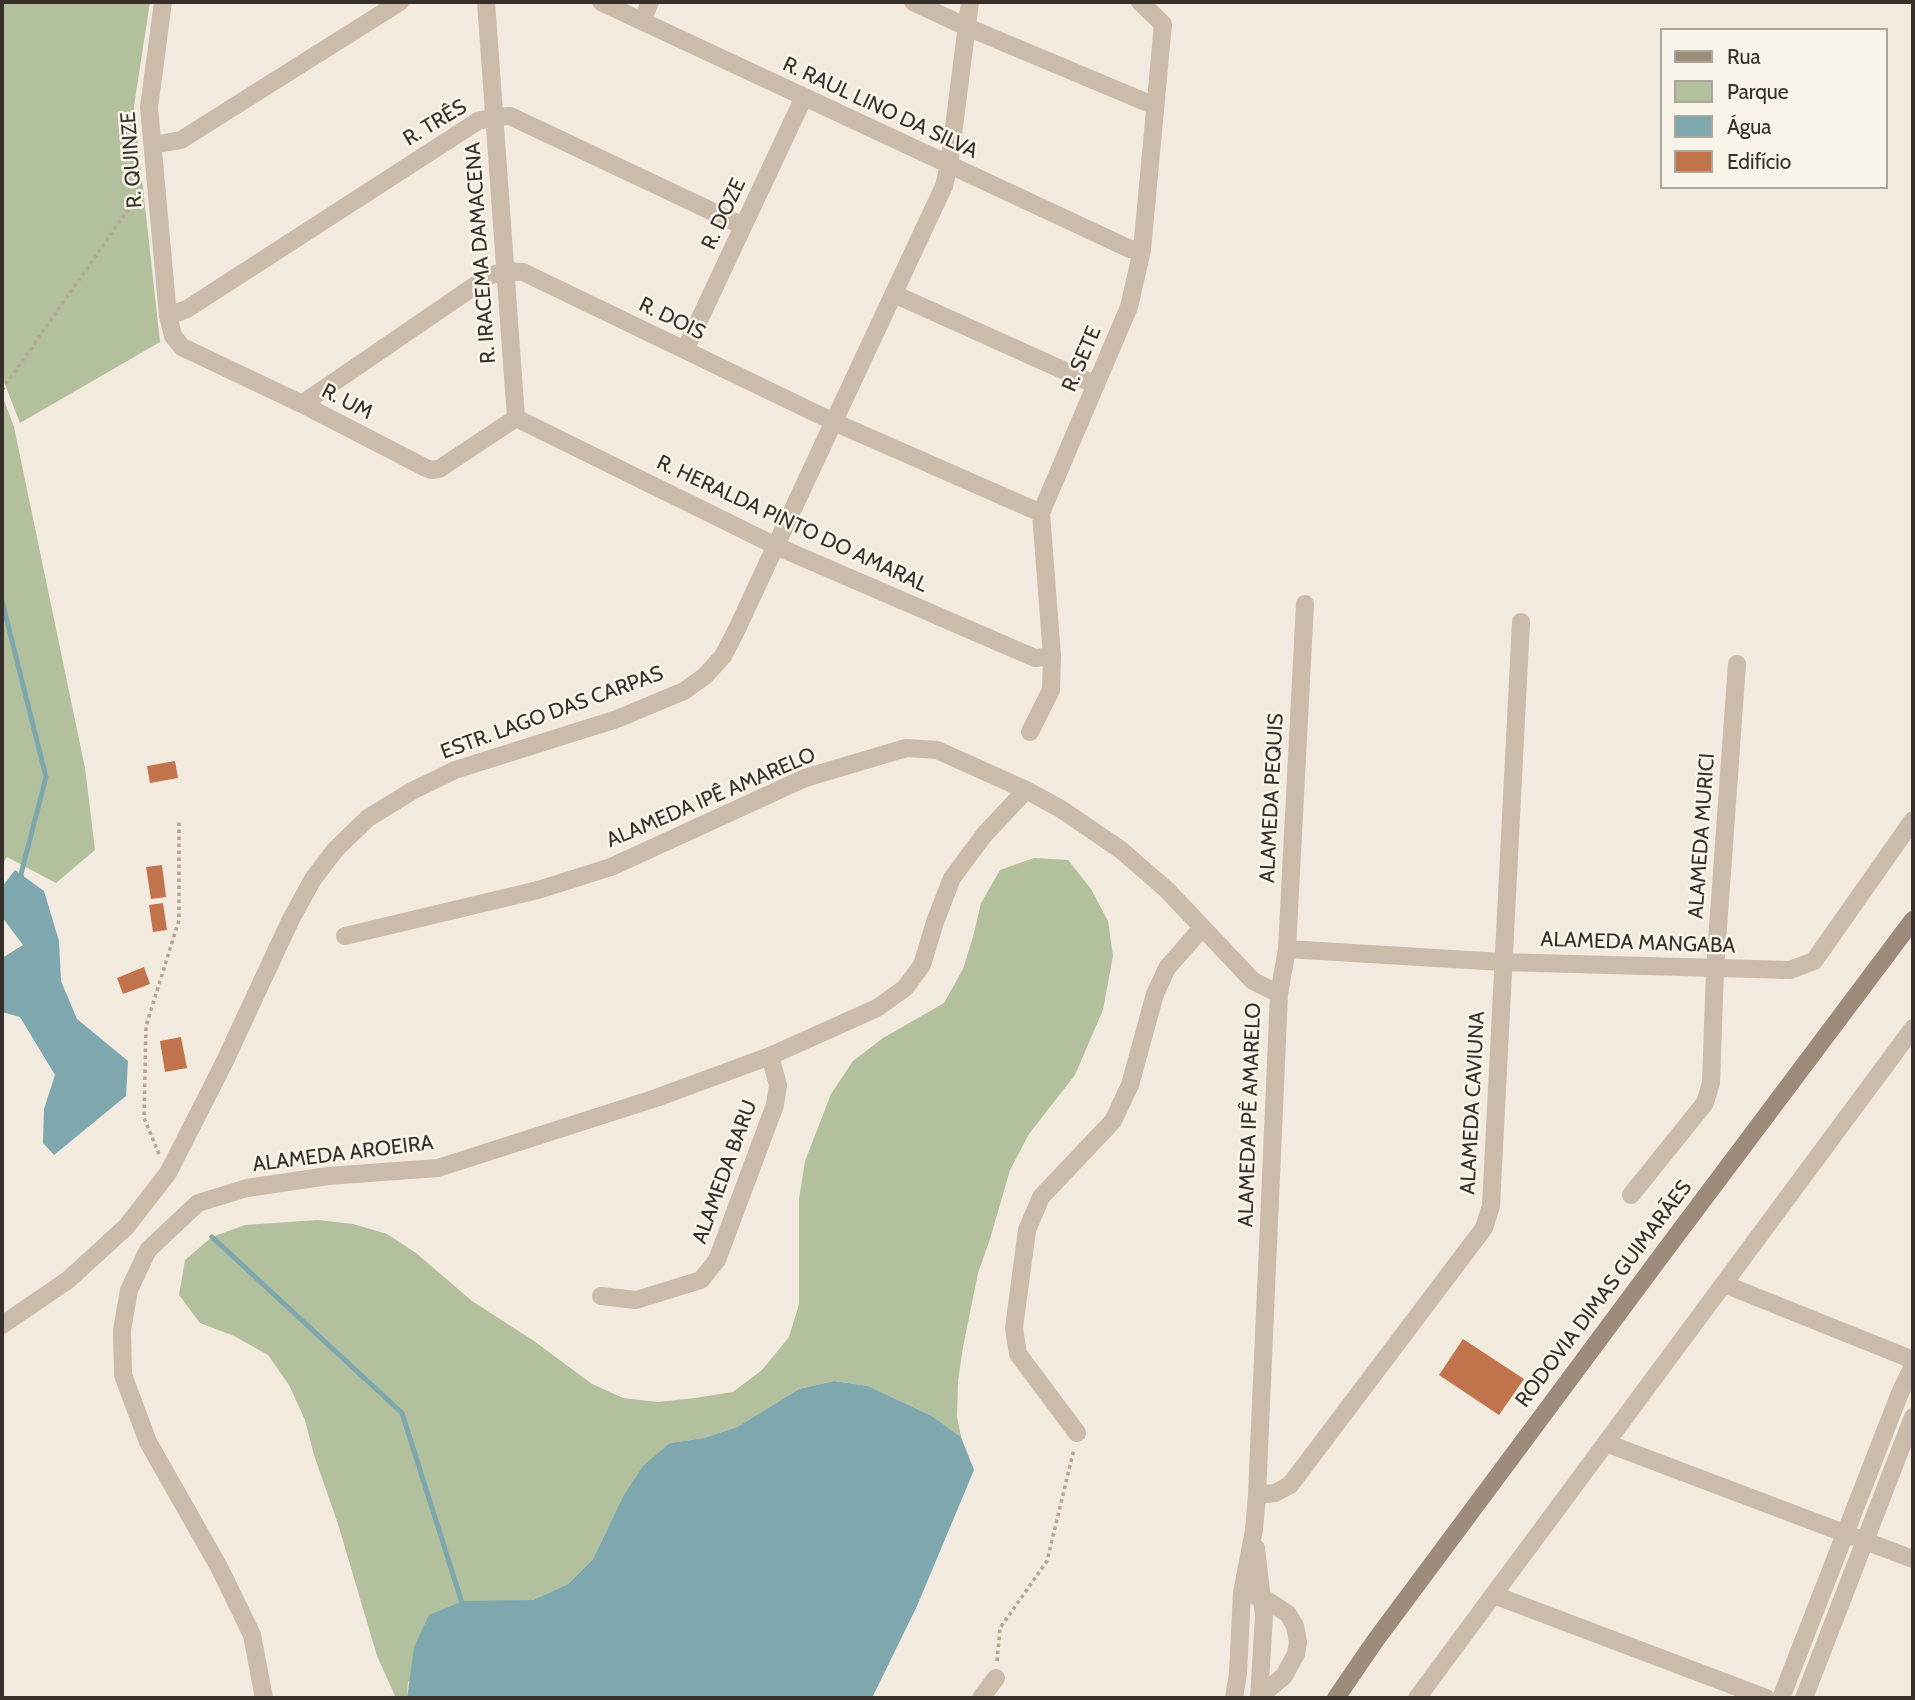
<!DOCTYPE html>
<html>
<head>
<meta charset="utf-8">
<style>
	body { margin:0 }
	#map { position:relative; width:1915px; height:1700px; overflow:hidden; background:#f2eade; font-family:Cabin,sans-serif }
	canvas { display:block }
	.frame { position:absolute; inset:0; border:4px solid #372f29; pointer-events:none }
	.legend { position:absolute; left:1660px; top:28px; width:228px; height:161px; box-sizing:border-box; background:#f9f4ea; border:2px solid #aba59d; margin:0; padding:9px 12px; list-style:none; font-size:21px; color:#372f29 }
	.legend li { display:flex; align-items:center; gap:14px; height:35px }
	.legend b { width:35px; border:2px solid #aba59d }
</style>
</head>
<body>
<div id="map">
<canvas width="1915" height="1700"></canvas>
<div class="frame"></div>
<ul class="legend">
<li><b style="height:9px;background:#9d8b7b"></b>Rua</li>
<li><b style="height:19px;background:#b2c09e"></b>Parque</li>
<li><b style="height:19px;background:#7ea7ae"></b>Água</li>
<li><b style="height:19px;background:#c1734c"></b>Edifício</li>
</ul>
</div>
<script>
const context = document.querySelector('canvas').getContext('2d');
context.lineJoin = 'round';
function paint(path, color) { context.fillStyle = color; context.fill(path, 'evenodd'); }
const poly = rows => new Path2D(rows.map(r => 'M' + r).join(''));
function trace(path, color, width, dash) { context.strokeStyle = color; context.lineWidth = width; context.lineCap = dash ? 'butt' : 'round'; context.setLineDash(dash || []); context.stroke(path); }
function write(font, color, halo, rows, align = 'center') {
  context.font = font + ' Cabin,sans-serif'; context.lineWidth = 5; context.setLineDash([]); context.textBaseline = 'middle'; context.strokeStyle = halo; context.fillStyle = color; for (const [text, x, y, turn = 0] of rows) {
    context.save(); context.translate(x, y); context.rotate((+turn || 0) * Math.PI / 180); context.textAlign = isNaN(turn) ? turn : align; if (halo) context.strokeText(text, 0, 0); context.fillText(text, 0, 0); context.restore();
  }
}
const green = poly([
	[2,2,150,2,134,106,160,342,20,423,2,377],
	[2,395,14,427,85,768,95,850,56,883,7,857,2,865],
	[1034,858,1068,860,1091,889,1108,921,1113,956,1103,1010,1075,1075,1029,1134,1010,1170,990,1239,978,1273,963,1347,958,1381,957,1416,961,1437,932,1416,868,1386,834,1381,799,1389,737,1427,704,1438,670,1443,608,1528,593,1559,568,1584,533,1600,408,1682,407,1698,396,1698,377,1656,338,1524,314,1455,305,1420,289,1385,268,1355,234,1336,200,1323,179,1295,185,1260,212,1237,245,1225,318,1220,353,1224,387,1234,416,1253,472,1301,534,1341,592,1384,623,1398,658,1402,695,1398,733,1392,762,1370,789,1337,799,1304,799,1199,805,1161,831,1094,853,1061,883,1038,944,1003,963,969,973,937,981,903,1000,870]
]);
const water = poly([
	[15,870,44,891,59,941,61,981,77,1019,128,1061,126,1096,54,1155,43,1143,44,1109,55,1075,20,1017,2,1012,2,958,23,945,2,917,2,887],
	[834,1381,868,1386,932,1416,961,1437,974,1470,917,1606,872,1698,407,1698,414,1647,429,1615,463,1601,533,1600,568,1584,593,1559,624,1495,643,1466,670,1443,704,1438,737,1427,799,1389]
]);
const stream = poly([
	[2,601,46,777,21,874,22,879],
	[212,1237,402,1413,463,1606]
]);
const building = poly([
	[175,761,178,778,150,783,147,766],
	[162,865,166,897,151,899,146,867],
	[163,903,167,930,153,932,149,905],
	[144,967,150,984,123,994,117,978],
	[181,1037,187,1068,165,1072,160,1041],
	[1463,1339,1524,1379,1499,1415,1439,1375]
]);
const path = poly([
	[2,390,139,194],
	[159,1154,144,1118,146,1026,179,920,179,821],
	[997,1661,1000,1628,1047,1561,1074,1449]
]);
const minor = poly([
	[163,2,149,107,168,316,173,336,182,347,302,404,426,468,431,470,439,469,516,418],
	[486,2,516,418],
	[601,2,1130,249,1142,250],
	[913,2,967,27,1155,106],
	[642,21,650,2],
	[153,145,181,140,400,2],
	[894,294,1096,385],
	[168,316,187,309,478,121,494,117,510,116,743,226],
	[685,350,804,97],
	[302,404,489,276,505,271,523,272,834,422,1041,513],
	[516,418,776,546,1035,658,1052,656],
	[1030,732,1051,690,1052,656,1041,513,1129,307,1142,250,1163,24,1140,2],
	[345,936,538,890,611,867,805,778,906,748,937,750,1026,790,1061,809,1121,850,1167,890,1253,981,1279,994],
	[1287,949,1502,962,1790,970,1814,961,1913,820],
	[1631,1195,1705,1103,1711,1083,1715,969,1737,664],
	[1724,1284,1913,1360],
	[601,1296,636,1300,701,1280,717,1260,775,1105,778,1085,770,1056],
	[2,1325,68,1280,126,1227,168,1173,223,1065,291,919,313,879,335,850,368,818,412,791,455,770,617,719,684,691,705,676,723,656,735,633,944,186,949,165,970,2],
	[1077,1433,1018,1354,1014,1328,1027,1230,1041,1197,1113,1121,1130,1085,1155,994,1167,968,1202,928],
	[1606,1443,1913,1559],
	[1257,1495,1275,1493,1290,1485,1484,1228,1491,1206,1521,622],
	[1256,1548,1264,1616,1259,1698],
	[1494,1595,1766,1698],
	[1256,1596,1262,1597,1288,1614,1295,1626,1298,1642,1296,1654,1284,1676,1259,1697],
	[264,1698,252,1635,219,1567,148,1442,123,1375,122,1330,129,1290,148,1250,198,1203,247,1188,328,1176,438,1168,656,1098,770,1056,877,1008,905,988,922,965,935,922,952,878,984,835,1026,790],
	[981,1698,996,1678],
	[1234,1698,1238,1673,1242,1593,1254,1530,1257,1495,1279,994,1287,949,1305,604],
	[1417,1698,1913,1028],
	[1781,1698,1900,1393,1913,1366],
	[1804,1698,1913,1417]
]);
const secondary = poly([
	[1336,1698,1375,1641,1667,1248,1913,920]
]);
const streetNames = [
	["R. RAUL LINO DA SILVA",880,108,25],
	["R. TRÊS",435,123,-31],
	["R. QUINZE",132,160,-94],
	["R. DOZE",724,214,-65],
	["R. IRACEMA DAMACENA",481,253,-94],
	["R. DOIS",672,319,26],
	["R. SETE",1082,359,-67],
	["R. UM",347,402,27],
	["R. HERALDA PINTO DO AMARAL",792,524,25],
	["ESTR. LAGO DAS CARPAS",552,713,-20],
	["ALAMEDA IPÊ AMARELO",711,798,-23],
	["ALAMEDA PEQUIS",1272,798,-87],
	["ALAMEDA MURICI",1702,836,-86],
	["ALAMEDA MANGABA",1638,943,2],
	["ALAMEDA CAVIUNA",1473,1103,-87],
	["ALAMEDA IPÊ AMARELO",1250,1115,-88],
	["ALAMEDA AROEIRA",343,1154,-7],
	["ALAMEDA BARU",725,1172,-70],
	["RODOVIA DIMAS GUIMARÃES",1604,1294,-53]
];
paint(green, '#b2c09e');
paint(water, '#7ea7ae');
trace(stream, '#7ea7ae', 5);
paint(building, '#c1734c');
trace(path, '#b5a694', 3.5, [3.5, 3.5]);
trace(minor, '#cabbaa', 18);
trace(secondary, '#9d8b7b', 18);
write('21px', '#372f29', '#f9f4ea', streetNames);
</script>
</body>
</html>
